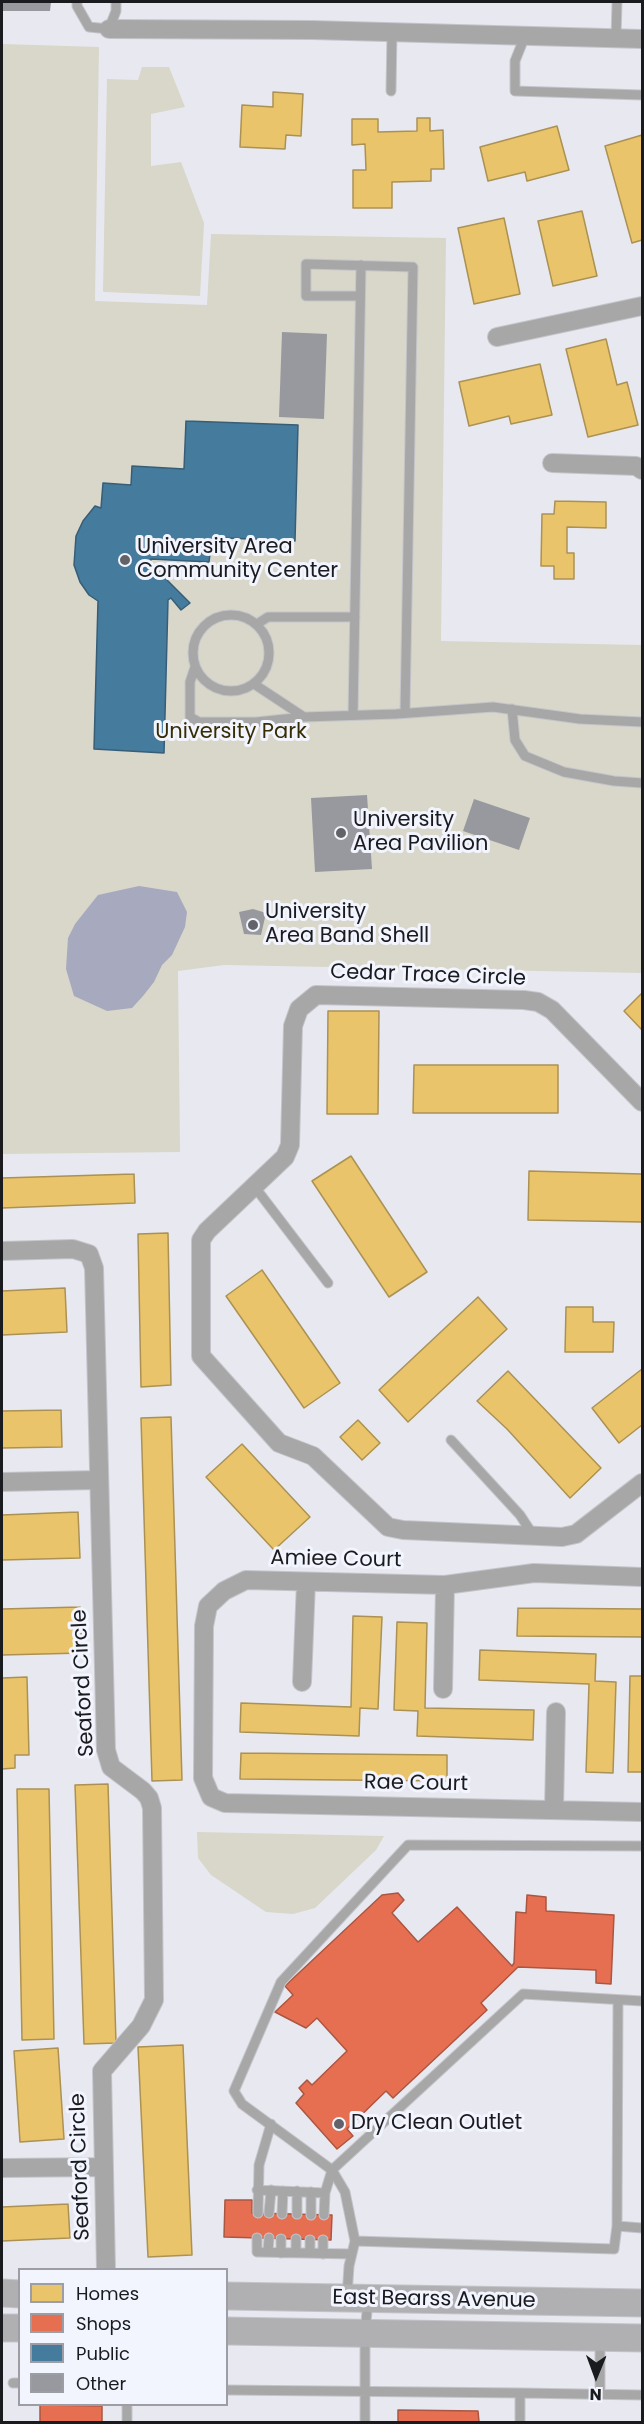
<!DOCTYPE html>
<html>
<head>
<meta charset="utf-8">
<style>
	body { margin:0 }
	#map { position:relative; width:644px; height:2424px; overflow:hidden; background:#e8e9f0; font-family:Poppins,sans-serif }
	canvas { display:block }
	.frame { position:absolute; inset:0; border:3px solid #1a1b1f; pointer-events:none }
	.legend { position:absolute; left:18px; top:2268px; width:210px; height:138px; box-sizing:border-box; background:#f2f4fe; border:2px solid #9c9da5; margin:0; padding:8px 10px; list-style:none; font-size:18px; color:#1a1b1f }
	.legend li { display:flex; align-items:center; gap:12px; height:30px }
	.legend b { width:30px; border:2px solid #9c9da5 }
	.north { position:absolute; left:566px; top:2346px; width:60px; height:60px; -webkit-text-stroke:4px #f2f4fe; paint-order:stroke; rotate:181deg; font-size:16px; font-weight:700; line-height:24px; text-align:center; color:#1a1b1f }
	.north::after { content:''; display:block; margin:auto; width:21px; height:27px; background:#1a1b1f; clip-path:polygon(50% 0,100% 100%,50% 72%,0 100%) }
</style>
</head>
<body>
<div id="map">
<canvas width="644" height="2424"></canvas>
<div class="frame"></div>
<ul class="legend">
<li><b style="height:16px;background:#e9c46a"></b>Homes</li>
<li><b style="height:16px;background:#e76f51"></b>Shops</li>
<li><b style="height:16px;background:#457b9d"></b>Public</li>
<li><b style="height:16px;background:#98999e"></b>Other</li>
</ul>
<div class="north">N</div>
</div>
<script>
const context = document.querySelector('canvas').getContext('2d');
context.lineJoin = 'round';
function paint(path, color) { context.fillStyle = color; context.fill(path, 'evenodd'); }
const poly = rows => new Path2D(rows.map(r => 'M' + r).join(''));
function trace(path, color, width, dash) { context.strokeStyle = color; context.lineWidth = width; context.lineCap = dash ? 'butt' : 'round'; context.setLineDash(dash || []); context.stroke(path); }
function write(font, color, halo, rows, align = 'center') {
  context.font = font + ' Poppins,sans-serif'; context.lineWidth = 6; context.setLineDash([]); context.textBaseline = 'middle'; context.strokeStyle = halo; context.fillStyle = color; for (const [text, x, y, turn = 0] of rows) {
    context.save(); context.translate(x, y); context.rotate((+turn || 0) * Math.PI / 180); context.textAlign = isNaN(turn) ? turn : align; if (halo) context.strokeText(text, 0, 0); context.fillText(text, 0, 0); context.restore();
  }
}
const green = poly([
	[2,44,99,47,95,301,207,305,211,234,446,238,441,641,642,645,642,973,224,965,178,971,180,1152,2,1154],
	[142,67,169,67,185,107,151,114,151,166,181,162,204,223,200,296,104,292,103,291,107,79,138,80],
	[197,1832,384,1836,376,1850,315,1908,293,1914,266,1912,211,1875,198,1858]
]);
const water = poly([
	[139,886,177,892,187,912,185,927,172,955,162,965,154,982,143,996,132,1008,107,1011,74,996,66,969,68,938,75,924,98,895]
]);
const homes = poly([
	[273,92,303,94,301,136,286,135,285,149,240,147,242,105,273,107,273,92],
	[417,118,430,118,430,131,443,130,444,169,431,169,431,181,392,182,392,208,353,208,353,170,366,170,365,144,352,145,352,119,378,119,378,132,417,131,417,118],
	[557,126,569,170,527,181,525,172,488,181,480,147,557,126],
	[642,135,642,240,632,243,605,146,642,135],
	[582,211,597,276,553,286,538,221,582,211],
	[504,218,520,294,474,304,458,228,504,218],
	[606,339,617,385,627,382,638,425,588,437,566,349,606,339],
	[540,364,552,415,511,424,509,416,469,426,459,382,540,364],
	[555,501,606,502,606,528,567,527,567,553,574,553,574,579,554,579,554,566,541,566,542,514,554,514,555,501],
	[642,993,642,1030,624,1011,642,993],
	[328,1011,379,1011,378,1114,327,1114,328,1011],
	[414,1065,558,1065,558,1113,413,1113,414,1065],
	[351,1156,427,1272,389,1297,312,1181,351,1156],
	[529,1171,642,1174,642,1222,528,1220,529,1171],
	[134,1174,135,1203,2,1208,2,1178,134,1174],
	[168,1233,171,1385,141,1387,138,1234,168,1233],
	[262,1270,340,1383,304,1408,226,1296,262,1270],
	[65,1288,67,1332,2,1335,2,1291,65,1288],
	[478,1297,507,1329,408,1422,379,1390,478,1297],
	[566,1307,593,1307,593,1322,614,1322,613,1352,565,1352,566,1307],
	[642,1369,642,1425,619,1443,592,1408,642,1369],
	[508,1371,601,1468,570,1498,507,1429,477,1401,508,1371],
	[61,1410,62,1447,2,1448,2,1411,61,1410],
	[171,1417,182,1780,152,1781,141,1418,171,1417],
	[358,1420,380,1443,362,1460,340,1437,358,1420],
	[242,1444,310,1517,274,1550,206,1477,242,1444],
	[78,1512,80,1558,2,1560,2,1515,78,1512],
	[80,1607,82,1653,2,1655,2,1609,80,1607],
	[518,1608,642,1609,642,1637,517,1636,518,1608],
	[353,1616,382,1617,378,1709,360,1708,359,1736,240,1732,241,1703,351,1707,353,1616],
	[397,1622,427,1623,425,1708,534,1710,533,1740,417,1736,418,1711,394,1710,397,1622],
	[480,1650,596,1654,595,1681,616,1682,613,1773,586,1772,589,1684,479,1680,480,1650],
	[630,1676,642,1676,642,1772,628,1772,630,1676],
	[27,1677,29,1755,15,1755,15,1768,2,1769,2,1678,27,1677],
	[241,1753,447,1755,447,1781,240,1779,241,1753],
	[108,1784,116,2043,84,2044,75,1785,108,1784],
	[17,1789,49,1789,54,2039,22,2040,17,1789],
	[183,2045,192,2255,148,2257,138,2047,183,2045],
	[58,2048,64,2139,20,2142,14,2051,58,2048],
	[68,2204,70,2238,2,2241,2,2207,68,2204]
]);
const shops = poly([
	[398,1893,404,1900,392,1913,418,1942,457,1907,512,1966,514,1963,516,1912,526,1913,527,1895,546,1897,546,1911,614,1915,611,1984,596,1983,596,1970,518,1967,481,2003,487,2010,393,2098,386,2091,347,2129,353,2136,337,2149,296,2103,304,2094,299,2088,307,2080,312,2085,347,2051,317,2018,306,2028,275,2012,293,1995,285,1986,382,1895,398,1893],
	[225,2200,252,2200,252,2213,332,2215,331,2240,224,2237,225,2200],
	[40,2405,102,2406,102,2422,40,2422,40,2405],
	[398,2410,478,2411,479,2422,398,2422,398,2410]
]);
const public = poly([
	[186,421,298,425,295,541,226,538,225,547,211,546,209,562,151,559,150,563,190,603,181,610,171,598,168,600,164,753,94,749,98,601,89,595,80,582,74,565,76,536,83,521,95,506,101,508,103,483,131,485,132,466,184,469,186,421]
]);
const building = poly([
	[2,2,51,2,50,11,2,11],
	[282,332,327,334,324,419,279,417],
	[367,795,372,869,315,872,311,798],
	[474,799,530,818,519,850,463,831],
	[253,909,266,913,261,935,244,934,239,912]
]);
const lane = poly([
	[77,2,77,6,89,27,109,29,116,11,116,2],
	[525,36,515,61,515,91,642,95],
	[616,38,617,2],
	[391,91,392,32],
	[360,296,306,296,306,264,413,267,405,713],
	'193 653a38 38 0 1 1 76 0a38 38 0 1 1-76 0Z',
	[257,624,268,617,355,617],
	[195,667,190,682,190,717,199,722,256,722,304,717],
	[254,684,304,717,396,714,493,707,580,719,642,722],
	[512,709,515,740,525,756,564,772,614,781,642,783],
	[353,715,361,265],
	[254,1186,328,1283],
	[451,1440,520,1515,533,1535],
	[257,2190,325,2193],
	[258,2213,259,2165,271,2124],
	[269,2213,271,2190],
	[282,2214,283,2191],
	[297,2214,297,2191],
	[311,2215,311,2192],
	[324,2215,325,2193,332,2170,242,2104,234,2091,281,1982,408,1845,642,1846],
	[617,2226,618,2000],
	[257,2238,257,2252,352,2254],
	[296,2239,296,2253],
	[355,2241,614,2249,617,2226,642,2228],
	[268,2252,269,2238],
	[281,2253,281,2239],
	[310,2253,310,2240],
	[323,2254,323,2240],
	[347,2296,349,2266,355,2241,345,2192,332,2170,523,1994,642,2001],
	[600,2340,600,2394],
	[13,2383,20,2383],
	[226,2390,520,2393,520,2422],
	[520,2393,642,2395],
	[127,2422,127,2404],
	[365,2422,365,2333,368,2301]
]);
const street = poly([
	[109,29,312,30,642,39],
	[497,337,642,306],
	[552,463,636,466,642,470],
	[642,1102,552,1010,538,1002,524,1000,316,995,299,1009,293,1026,290,1145,285,1157,207,1231,201,1240,201,1356,279,1443,313,1456,388,1527,403,1530,562,1537,576,1534,642,1483],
	[2,1251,73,1249,89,1254,94,1268,106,1750,111,1767,143,1791,149,1798,152,1808,154,2000,141,2026,102,2071,106,2270],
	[2,1482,98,1480],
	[642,1577,534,1573,445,1585,246,1580,224,1591,208,1606,204,1626,203,1778,211,1797,225,1803,642,1812],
	[302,1682,306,1582],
	[443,1689,445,1585],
	[554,1810,556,1712],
	[2,2168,103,2167]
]);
const secondary = poly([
	[2,2293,20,2294],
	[226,2296,642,2303],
	[2,2328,20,2328],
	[226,2331,642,2338]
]);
const markers = [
	[125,560,6,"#626368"],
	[341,833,6,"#626368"],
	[253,925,6,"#626368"],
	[339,2124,6,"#626368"]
];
const poiNames = [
	["University Area",137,548],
	["Community Center",137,572],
	["University",353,821],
	["Area Pavilion",353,845],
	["University",265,913],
	["Area Band Shell",265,937],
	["Dry Clean Outlet",351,2124]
];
const parkNames = [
	["University Park",231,733]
];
const streetNames = [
	["Cedar Trace Circle",428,976,2],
	["Amiee Court",336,1560,1],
	["Seaford Circle",84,1683,-93],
	["Rae Court",416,1784,1],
	["Seaford Circle",81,2167,-92],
	["East Bearss Avenue",434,2300,1]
];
paint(green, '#d9d6ca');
paint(water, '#a7a9bf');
paint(homes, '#e9c46a');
trace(homes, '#ab9154', 1.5);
paint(shops, '#e76f51');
trace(shops, '#aa5642', 1.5);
paint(public, '#457b9d');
trace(public, '#385e77', 1.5);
paint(building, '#98999e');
trace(lane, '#c4c5ca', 11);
trace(street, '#c4c5ca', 20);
trace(secondary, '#c4c5ca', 29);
trace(lane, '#a7a7a7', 9);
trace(street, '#a7a7a7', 18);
trace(secondary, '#b0b0b3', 27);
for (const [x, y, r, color] of markers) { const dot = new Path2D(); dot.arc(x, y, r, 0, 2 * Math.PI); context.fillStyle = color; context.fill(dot); trace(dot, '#f2f4fe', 2); }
write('21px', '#1a1b1f', '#f2f4fe', poiNames, 'left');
write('21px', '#362d04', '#f2f4fe', parkNames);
write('21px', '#1a1b1f', '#f2f4fe', streetNames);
</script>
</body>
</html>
